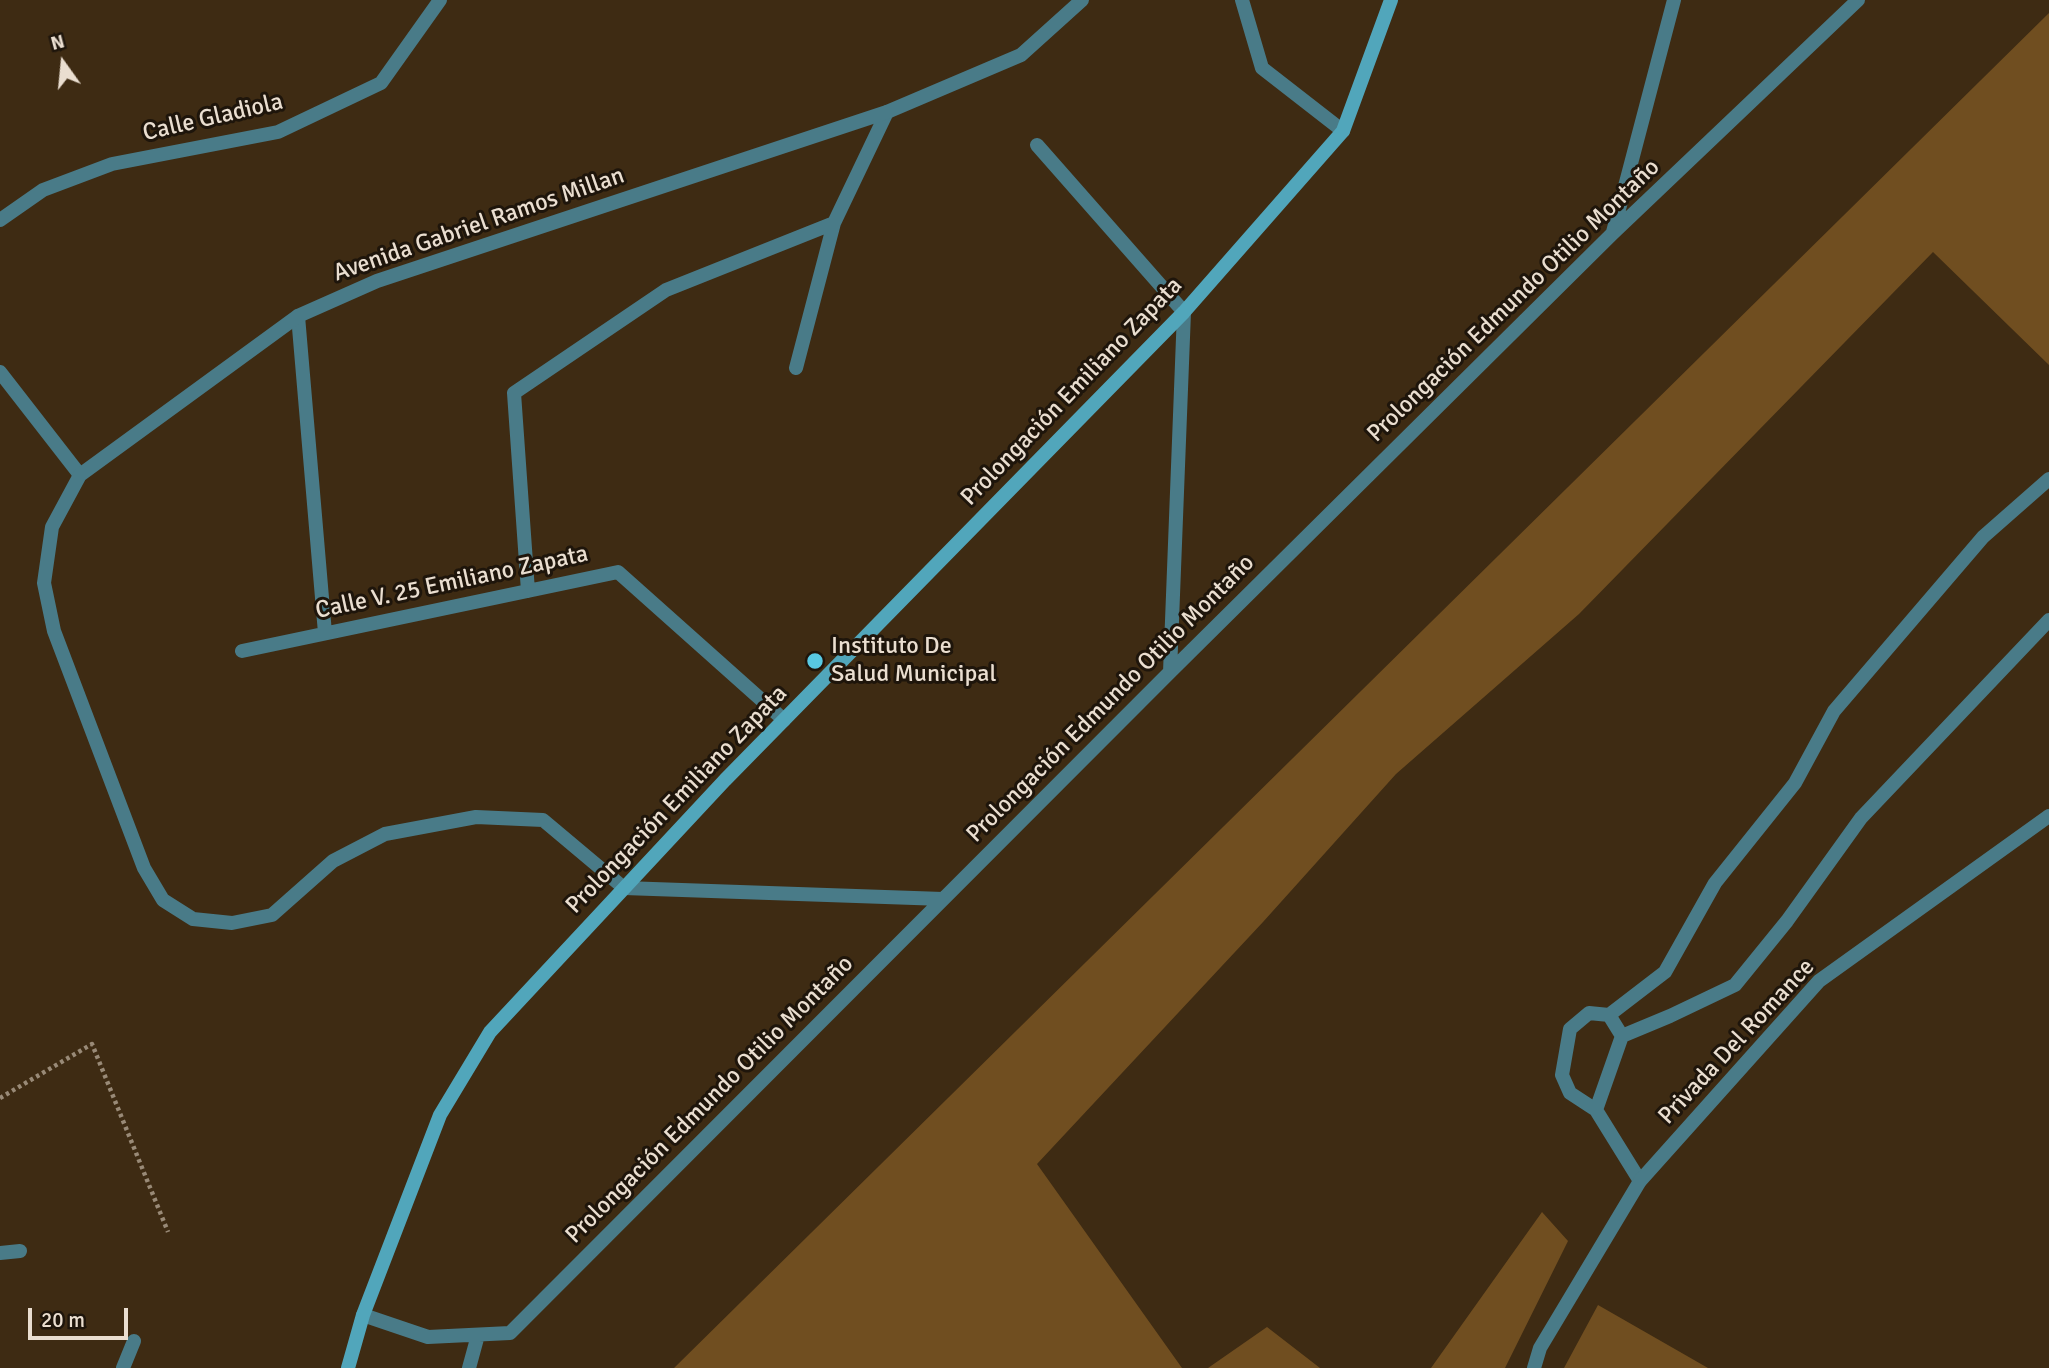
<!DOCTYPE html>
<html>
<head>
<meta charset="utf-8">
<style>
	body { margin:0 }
	#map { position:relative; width:2049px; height:1368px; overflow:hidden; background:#3e2b13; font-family:Signika,sans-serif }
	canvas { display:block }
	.north { position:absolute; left:28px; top:28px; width:70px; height:70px; -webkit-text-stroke:5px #1e150b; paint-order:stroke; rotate:345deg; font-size:19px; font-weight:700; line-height:28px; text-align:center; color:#eaded0 }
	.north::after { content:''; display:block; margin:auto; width:24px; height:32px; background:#eaded0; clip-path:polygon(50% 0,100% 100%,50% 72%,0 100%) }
	.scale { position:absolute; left:28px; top:1308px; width:100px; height:32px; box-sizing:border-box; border:4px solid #eaded0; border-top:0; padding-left:9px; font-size:21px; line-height:24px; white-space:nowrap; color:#eaded0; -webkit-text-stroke:5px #1e150b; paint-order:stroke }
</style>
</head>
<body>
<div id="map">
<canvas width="2049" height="1368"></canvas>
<div class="north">N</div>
<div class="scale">20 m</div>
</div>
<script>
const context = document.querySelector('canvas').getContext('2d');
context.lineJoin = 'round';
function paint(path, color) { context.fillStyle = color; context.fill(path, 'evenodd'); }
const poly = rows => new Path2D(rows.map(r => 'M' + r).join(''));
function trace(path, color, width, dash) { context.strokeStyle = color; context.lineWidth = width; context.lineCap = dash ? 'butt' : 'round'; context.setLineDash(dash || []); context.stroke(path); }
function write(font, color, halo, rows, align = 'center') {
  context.font = font + ' Signika,sans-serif'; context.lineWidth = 6; context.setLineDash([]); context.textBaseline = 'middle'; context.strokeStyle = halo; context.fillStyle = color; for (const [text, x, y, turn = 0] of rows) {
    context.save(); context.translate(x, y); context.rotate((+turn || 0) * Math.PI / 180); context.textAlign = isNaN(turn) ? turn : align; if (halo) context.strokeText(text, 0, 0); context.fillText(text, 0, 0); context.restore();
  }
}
const forest = poly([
	[2049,13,2049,365,1933,252,1579,614,1396,774,1263,922,1037,1164,1182,1368,674,1368],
	[1542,1212,1568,1241,1505,1368,1431,1368],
	[1598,1305,1708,1368,1564,1368],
	[1267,1327,1320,1368,1208,1368]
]);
const path = poly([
	[0,1098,92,1044,168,1232]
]);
const service = poly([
	[1609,1015,1665,972,1715,883,1795,783,1834,711,1983,537,2049,479],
	[1622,1036,1670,1016,1735,985,1787,921,1861,818,2049,620],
	[1596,1110,1622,1036,1609,1015,1589,1013,1570,1029,1562,1075,1570,1093,1596,1110,1640,1181]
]);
const minor = poly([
	[1242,0,1262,68,1343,131],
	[1037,145,1184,312,1170,672],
	[0,220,43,190,112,164,278,132,381,83,440,0],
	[1613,232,1674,0],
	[298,316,325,633],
	[796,368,834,223,887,112],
	[0,372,80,475],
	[528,591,514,393,666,290,834,223],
	[242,651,618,572,784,720],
	[624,888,943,899],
	[0,1253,20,1251],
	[363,1315,428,1337,510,1333,1170,672,1612,234,1858,0],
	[123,1368,134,1341],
	[469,1368,478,1335],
	[1534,1368,1540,1348,1640,1181,1819,981,2049,816]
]);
const tertiary = poly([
	[624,888,543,820,476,817,385,834,333,861,272,915,232,923,193,919,163,900,144,868,54,631,44,583,52,527,80,475,298,316,377,281,887,112,1021,55,1082,0]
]);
const secondary = poly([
	[348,1368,363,1315,440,1115,490,1032,725,780,1184,312,1343,131,1391,0]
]);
const markers = [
	[815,661,9,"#58c9e3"]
];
const streetNames = [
	["Calle Gladiola",213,118,-13],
	["Avenida Gabriel Ramos Millan",479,225,-19],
	["Prolongación Edmundo Otilio Montaño",1514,301,-44],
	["Prolongación Emiliano Zapata",1072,392,-46],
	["Calle V. 25 Emiliano Zapata",452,583,-12],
	["Prolongación Edmundo Otilio Montaño",1111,699,-45],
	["Prolongación Emiliano Zapata",677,800,-46],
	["Privada Del Romance",1737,1042,-47],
	["Prolongación Edmundo Otilio Montaño",710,1100,-45]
];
const poiNames = [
	["Instituto De",831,647],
	["Salud Municipal",831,675]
];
paint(forest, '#704e20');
trace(path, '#998a77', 4.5, [3.5, 3.5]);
trace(service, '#497b88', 14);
trace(minor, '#497b88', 14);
trace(tertiary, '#497b88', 14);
trace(secondary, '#51a6bb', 14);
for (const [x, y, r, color] of markers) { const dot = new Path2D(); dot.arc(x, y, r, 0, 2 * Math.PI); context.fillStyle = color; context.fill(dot); trace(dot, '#1e150b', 2.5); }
write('24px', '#eaded0', '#1e150b', streetNames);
write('24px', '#eaded0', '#1e150b', poiNames, 'left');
</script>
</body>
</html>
